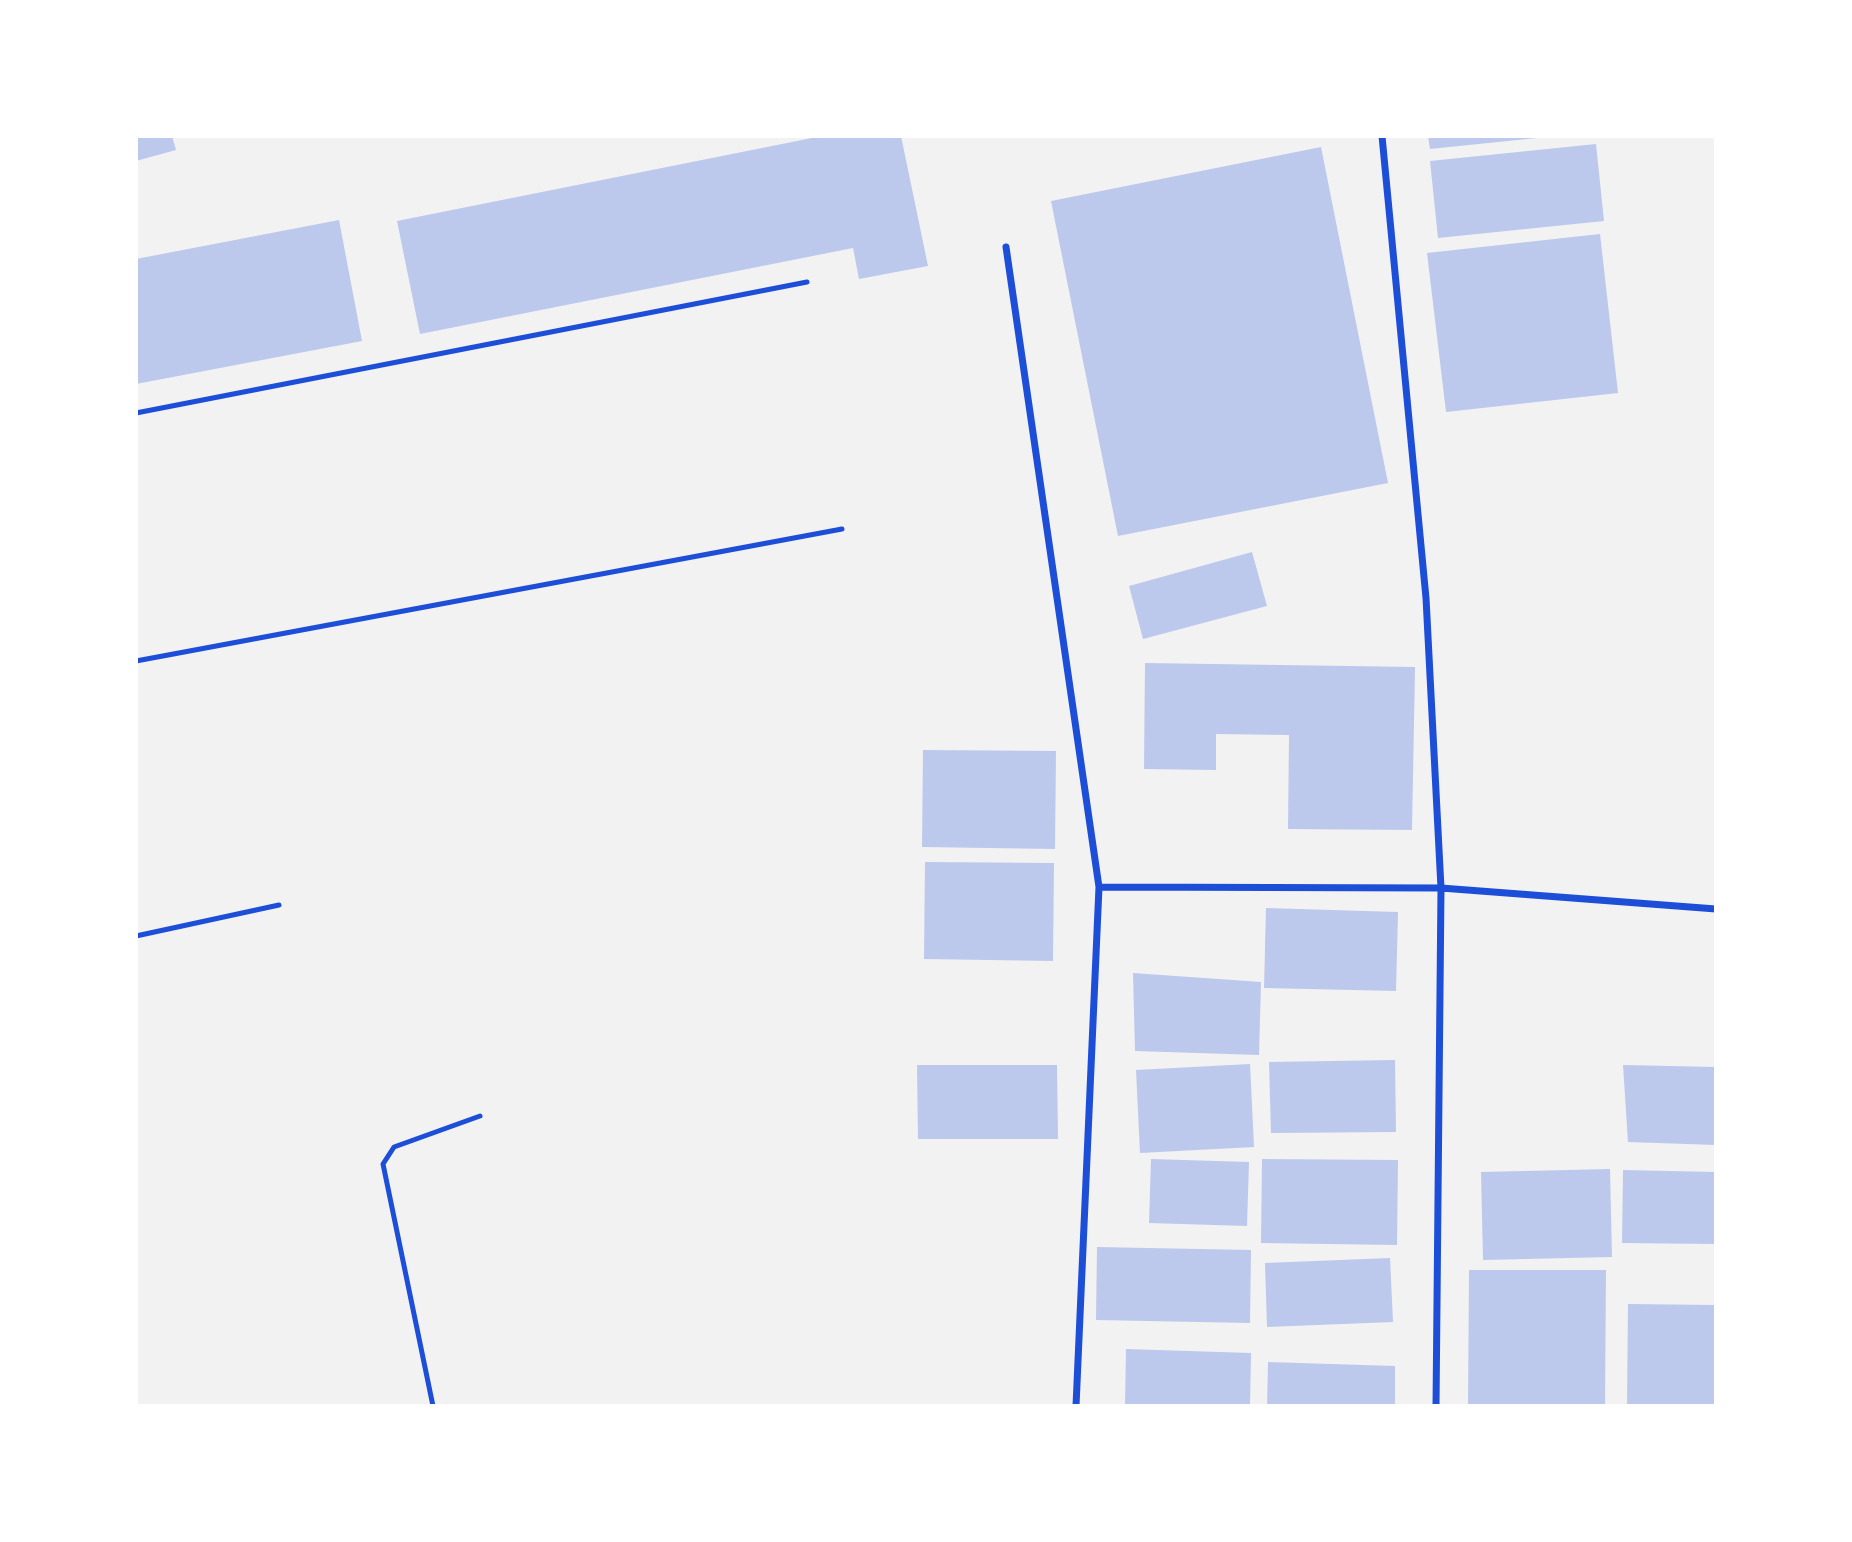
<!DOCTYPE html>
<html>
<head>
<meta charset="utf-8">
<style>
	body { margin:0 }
	#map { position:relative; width:1852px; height:1542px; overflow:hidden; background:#f2f2f2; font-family:Karla,sans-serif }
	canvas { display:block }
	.frame { position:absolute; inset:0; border:138px solid #fff; pointer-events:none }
</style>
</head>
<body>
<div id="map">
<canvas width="1852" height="1542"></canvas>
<div class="frame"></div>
</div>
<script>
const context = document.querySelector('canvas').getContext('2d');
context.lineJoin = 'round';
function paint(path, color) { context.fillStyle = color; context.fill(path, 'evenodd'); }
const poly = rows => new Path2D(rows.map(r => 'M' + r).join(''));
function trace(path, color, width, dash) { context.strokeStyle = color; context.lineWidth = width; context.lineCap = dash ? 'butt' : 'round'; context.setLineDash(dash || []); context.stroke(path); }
const building = poly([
	[136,136,172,136,176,150,136,161],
	[822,136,901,136,928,266,859,279,853,248,420,334,397,221],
	[1428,136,1537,136,1537,138,1430,149],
	[1596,144,1604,221,1438,238,1430,161],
	[1321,147,1388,483,1118,536,1051,201],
	[339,220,362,341,136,384,136,259],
	[1600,234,1618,393,1446,412,1427,253],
	[1252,552,1267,606,1143,639,1129,586],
	[1145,663,1415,667,1412,830,1288,829,1289,735,1216,734,1216,770,1144,769],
	[923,750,1056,751,1055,849,922,847],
	[925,862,1054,863,1053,961,924,959],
	[1266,908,1398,912,1396,991,1264,988],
	[1133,973,1261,982,1259,1055,1135,1051],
	[1395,1060,1396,1132,1271,1133,1269,1062],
	[1250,1064,1254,1147,1140,1153,1136,1070],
	[917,1065,1057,1065,1058,1139,918,1139],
	[1623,1065,1716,1067,1716,1145,1628,1142],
	[1151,1159,1249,1162,1247,1226,1149,1223],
	[1262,1159,1398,1160,1397,1245,1261,1243],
	[1610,1169,1612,1257,1483,1260,1481,1172],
	[1623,1170,1716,1172,1716,1244,1622,1243],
	[1097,1247,1251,1250,1250,1323,1096,1320],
	[1390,1258,1393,1322,1267,1327,1265,1263],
	[1469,1270,1606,1270,1605,1406,1468,1406],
	[1628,1304,1716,1305,1716,1406,1627,1406],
	[1126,1349,1251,1353,1250,1406,1125,1406],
	[1268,1362,1395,1366,1395,1406,1267,1406]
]);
const service = poly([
	[136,413,807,282],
	[136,661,842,529],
	[136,936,279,905],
	[433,1406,383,1164,394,1147,480,1116]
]);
const minor = poly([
	[1382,136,1426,598,1441,888,1436,1406],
	[1006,247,1099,887,1076,1406],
	[1099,887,1441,888,1716,909]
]);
paint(building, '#bdc9ec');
trace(service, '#1d4ed8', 5);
trace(minor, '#1d4ed8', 7);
</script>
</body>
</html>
